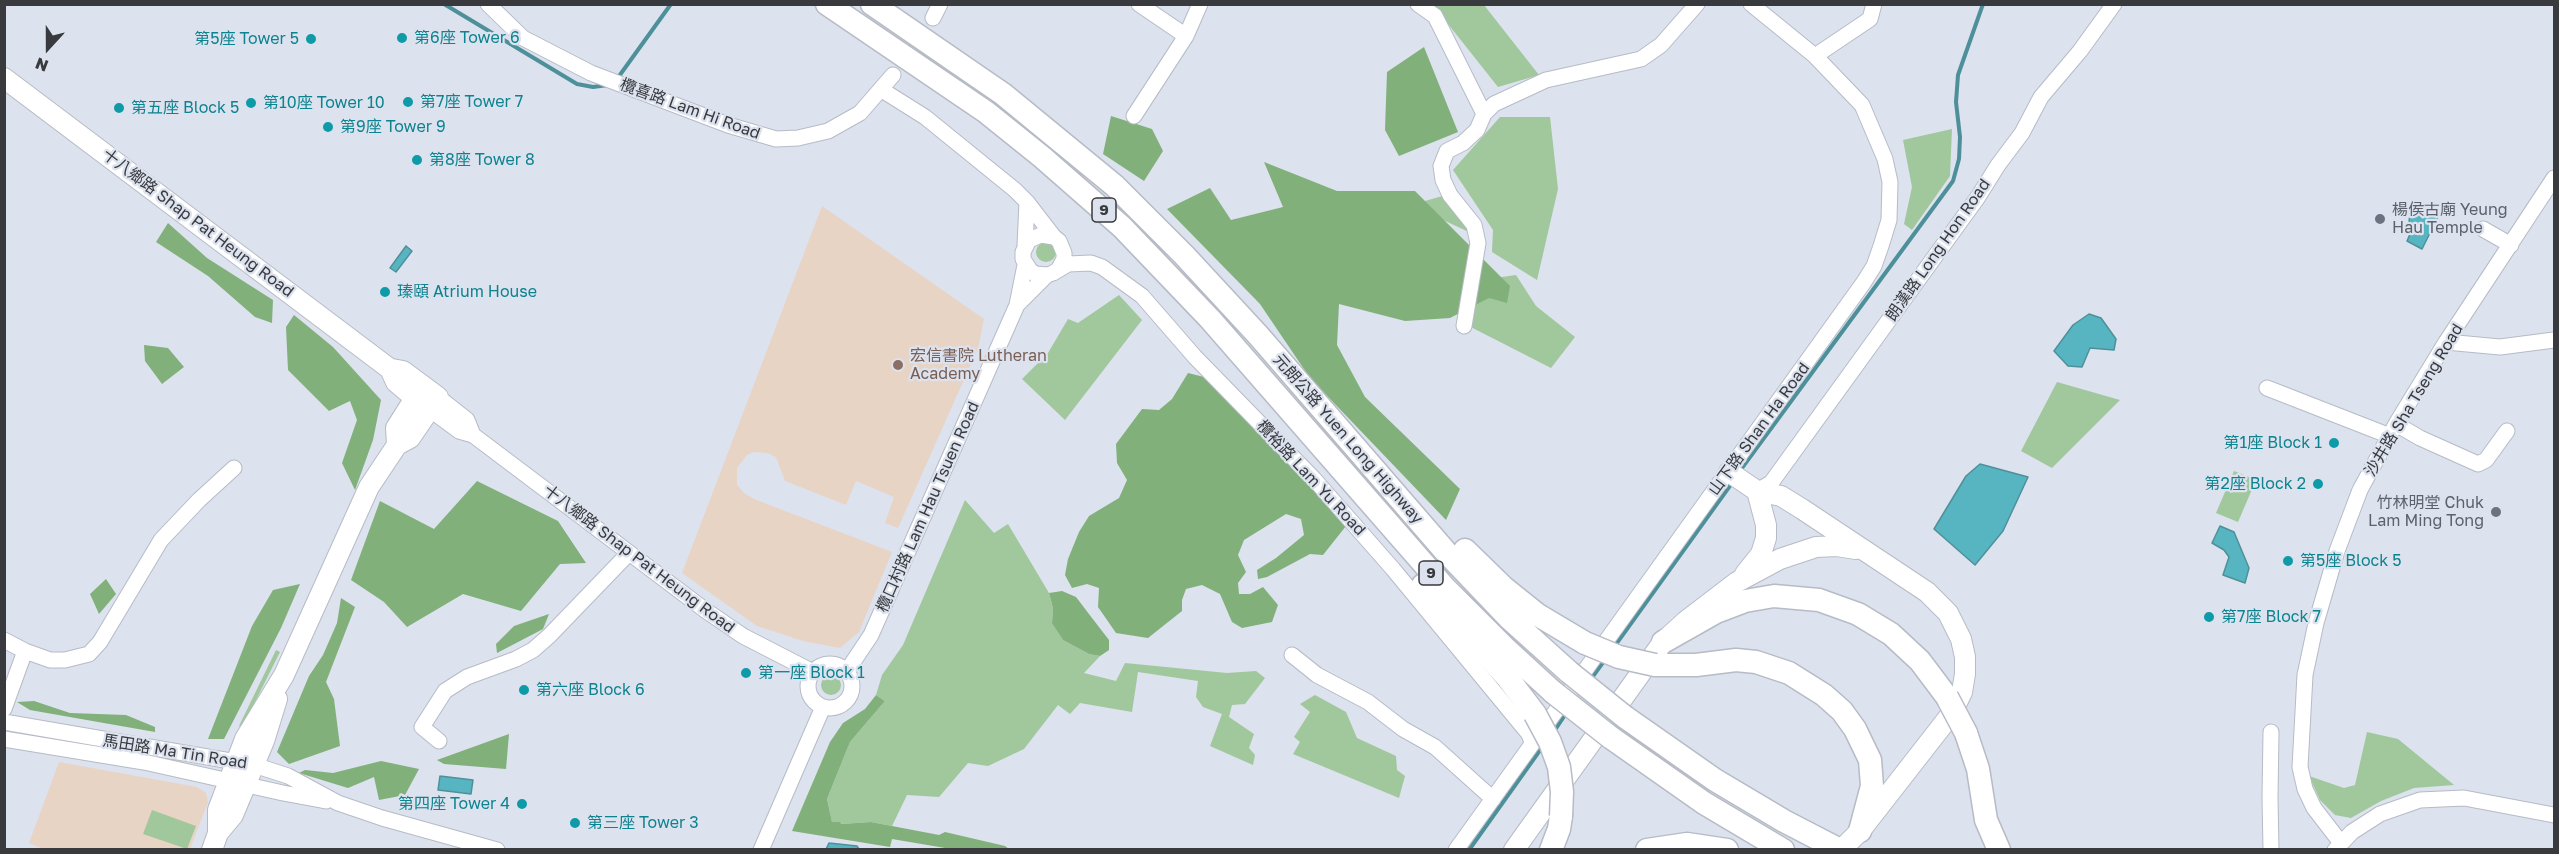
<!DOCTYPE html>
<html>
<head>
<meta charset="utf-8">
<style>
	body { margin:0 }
	#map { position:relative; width:2559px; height:854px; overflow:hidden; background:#dce2ee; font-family:"Golos Text",sans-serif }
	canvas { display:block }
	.frame { position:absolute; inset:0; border:6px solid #383a3e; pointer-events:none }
	.north { position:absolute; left:18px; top:18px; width:60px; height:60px; -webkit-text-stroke:4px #dce2ee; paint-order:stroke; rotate:201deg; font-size:16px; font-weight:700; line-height:24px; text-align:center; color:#383a3e }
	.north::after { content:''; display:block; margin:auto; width:21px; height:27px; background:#383a3e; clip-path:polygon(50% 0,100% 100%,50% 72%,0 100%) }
</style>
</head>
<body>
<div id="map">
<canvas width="2559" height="854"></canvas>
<div class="frame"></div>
<div class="north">N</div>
</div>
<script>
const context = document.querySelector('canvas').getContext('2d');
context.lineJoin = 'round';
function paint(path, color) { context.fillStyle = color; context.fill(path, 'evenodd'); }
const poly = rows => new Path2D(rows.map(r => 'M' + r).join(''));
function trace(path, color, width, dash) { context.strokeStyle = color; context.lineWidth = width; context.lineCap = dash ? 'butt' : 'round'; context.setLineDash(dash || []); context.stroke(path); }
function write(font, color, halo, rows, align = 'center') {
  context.font = font + ' "Golos Text","Noto Sans TC",sans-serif'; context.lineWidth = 4.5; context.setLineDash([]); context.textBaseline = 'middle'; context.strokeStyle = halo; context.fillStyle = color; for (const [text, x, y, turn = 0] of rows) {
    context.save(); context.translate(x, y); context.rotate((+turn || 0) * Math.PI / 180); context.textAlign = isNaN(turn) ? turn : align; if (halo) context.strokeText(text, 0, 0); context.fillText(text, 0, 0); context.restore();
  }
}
const education = poly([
	[822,206,984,319,978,348,898,528,885,523,894,497,856,481,846,505,785,481,776,457,767,453,754,452,747,455,737,468,737,485,744,493,754,499,892,552,859,632,840,648,803,641,757,626,682,573],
	[59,762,197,787,206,793,208,802,190,849,46,850,29,843]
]);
const green = poly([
	[1433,5,1484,5,1539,75,1498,87],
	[1500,117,1550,117,1558,189,1537,280,1492,252,1493,230,1453,170],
	[1952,129,1950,176,1912,230,1904,224,1912,187,1903,140],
	[1446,195,1471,233,1411,205],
	'1036 252a10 10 0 1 1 20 0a10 10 0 1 1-20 0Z',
	[1516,275,1536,306,1575,337,1551,368,1459,321,1481,280],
	[1119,295,1142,320,1065,420,1022,379,1048,353,1068,319,1078,323],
	[2057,382,2120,400,2052,468,2021,451],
	[2234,471,2256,480,2238,522,2216,513],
	[965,500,994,533,1008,524,1049,593,1053,608,1052,622,1063,640,1089,654,1100,656,1084,673,1116,681,1125,663,1227,673,1256,671,1265,678,1245,704,1232,705,1229,717,1254,734,1249,748,1255,755,1253,765,1210,746,1222,714,1203,707,1196,697,1198,681,1138,672,1132,712,1080,703,1070,714,1058,705,1024,749,988,766,968,763,939,797,907,795,892,826,871,822,840,824,832,822,827,799,850,742,885,701,876,695,882,675,903,645],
	[276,650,280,652,242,728,239,726],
	'821 685a10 10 0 1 1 20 0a10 10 0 1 1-20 0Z',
	[1315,695,1346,712,1357,738,1396,756,1397,770,1405,776,1399,798,1293,754,1300,742,1294,737,1310,712,1300,704],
	[2367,732,2398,739,2454,785,2414,788,2381,801,2351,818,2335,815,2320,800,2309,776,2344,788,2355,785],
	[152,810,196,826,187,849,143,834]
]);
const forest = poly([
	[1424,47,1458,132,1399,156,1385,130,1387,72],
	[1111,116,1152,129,1163,151,1144,181,1103,154],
	[1264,162,1337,191,1415,191,1510,286,1507,303,1489,298,1450,318,1405,321,1339,304,1337,345,1365,397,1460,489,1446,520,1310,378,1260,304,1167,209,1210,188,1231,220,1283,207],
	[168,223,207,258,273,300,272,323,255,317,208,276,156,242],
	[294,315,333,347,381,400,373,440,355,490,342,463,357,420,350,401,329,411,288,370,286,327],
	[144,345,168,348,184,367,162,384,145,361],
	[1188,373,1204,377,1309,483,1346,526,1323,555,1310,554,1267,577,1258,579,1257,570,1276,558,1304,535,1301,519,1286,514,1244,540,1238,555,1246,572,1238,583,1239,594,1250,594,1263,587,1278,605,1272,622,1242,628,1232,622,1220,594,1202,585,1186,589,1182,600,1182,611,1148,638,1116,633,1098,607,1099,588,1087,584,1072,588,1065,575,1068,559,1079,532,1089,516,1119,498,1127,480,1117,463,1116,444,1142,409,1159,410,1172,399],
	[477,481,558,521,586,563,560,564,521,611,463,594,407,627,384,602,351,580,380,501,434,529],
	[106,579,116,594,99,614,90,594],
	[300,584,281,628,224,739,208,739,252,626,273,590],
	[1062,591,1076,597,1092,618,1109,640,1109,650,1100,656,1089,654,1063,640,1052,623,1053,608,1049,593],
	[341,598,355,607,326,682,334,699,340,746,289,764,277,752,309,676,323,655,337,623],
	[549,614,543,629,497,653,496,644,514,626],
	[876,695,885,701,850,742,827,799,832,822,840,822,841,824,871,822,939,835,945,832,1005,846,1009,849,951,849,892,839,890,847,792,831,830,742,843,723,865,709],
	[34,701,70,713,126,715,155,727,155,732,30,710,17,702],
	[509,734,506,769,444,764,437,760],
	[381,761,419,769,405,795,379,800,374,777,348,788,299,773,305,770,333,773]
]);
const water = poly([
	[2419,208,2438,217,2422,249,2407,241,2413,227,2409,222,2410,214,2412,210,2419,208],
	[406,246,412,251,396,272,390,268,406,246],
	[2089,314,2101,318,2116,339,2114,350,2090,348,2082,367,2068,366,2054,351,2073,325,2089,314],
	[1980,464,2028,477,2003,531,1975,565,1934,529,1966,476,1980,464],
	[2220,526,2234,532,2249,568,2245,583,2223,575,2229,557,2224,550,2212,543,2220,526],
	[440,776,473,780,471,794,438,790,440,776],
	[829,843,857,846,859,849,826,849,829,843]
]);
const stream = poly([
	[444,4,577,84,593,87,608,85],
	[617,79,671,4],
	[1739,472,1953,181,1959,159,1960,137,1956,102,1958,75,1983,4],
	[1614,647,1732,483],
	[1591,679,1604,661],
	[1553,733,1567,712],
	[1469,850,1543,746]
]);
const minor = poly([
	[488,4,523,38,591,73,728,125,776,139,798,138,828,131,860,113,893,75],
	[1139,4,1186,36],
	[1418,4,1435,16,1484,114],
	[933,18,940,4],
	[1815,56,1870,19,1874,4],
	[882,90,925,117,1015,190,1027,202,1054,237],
	[1134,116,1186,36,1200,4],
	[2483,229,2511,245],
	[1025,245,1027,202],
	[1058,270,1064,259,1064,253,1059,241,1054,237,1041,235,1029,240,1023,252,1023,259,1030,270,1035,274,1047,275,1053,273,1068,264,1091,263,1102,267,1142,296,1195,357,1314,479,1393,569,1529,734,1532,742],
	[1017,305,1047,275],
	[1464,326,1478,243,1474,225,1450,195,1443,180,1441,166,1447,151,1463,143,1477,130,1484,114,1494,104,1546,80,1641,59,1661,45,1697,4],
	[2446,342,2500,347,2554,340],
	[2267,388,2390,436],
	[438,397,467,420,473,435],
	[421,403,459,431,473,435,705,610,743,636,813,672],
	[2396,424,2420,438,2478,464,2486,460,2507,431],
	[1757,491,1771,483,1978,197,1998,165,2022,133,2041,97,2080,51,2114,4],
	[4,640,25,651,50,660,65,660,89,654,100,642,161,540,199,500,234,468],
	[1292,655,1317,675,1368,702,1403,729,1435,747,1493,799],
	'808 686a22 22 0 1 1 44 0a22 22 0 1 1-44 0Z',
	[847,671,871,635,1017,305,1025,265],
	[4,709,25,651],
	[4,722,254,765,288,776,338,803,382,818,497,850],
	[4,739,144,762,283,793,326,801],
	[439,741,422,727,445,691,467,677,516,659,533,650,549,636,629,553],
	[2341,843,2314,808,2305,789,2300,767,2305,675,2316,623,2337,551,2360,490,2396,424,2446,342,2554,178],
	[761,850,823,707],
	[1456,850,1864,282,1874,266,1881,246,1889,220,1890,182,1885,159,1862,105,1815,56,1751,4],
	[2271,850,2270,798,2271,732],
	[2335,850,2352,832,2380,814,2420,800,2464,798,2554,815]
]);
const major = poly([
	[4,78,390,369,396,382,415,398,396,428,397,445],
	[1729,472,1757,491,1781,496,1802,509,1927,592,1948,613,1961,639,1965,657,1965,674,1962,692,1952,713,1860,831,1841,850],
	[1745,574,1761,554,1766,538,1766,525,1757,491],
	[218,833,218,810,245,739,284,675,369,487,397,445,410,438,438,397,403,371,392,369],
	[212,850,218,833,233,815,246,784,264,741,277,699],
	[1514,850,1663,642,1686,621,1737,582,1780,559,1816,547,1837,546,1856,549]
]);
const highway = poly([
	[827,4,986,112,1042,157,1122,227,1210,319,1444,587,1504,647,1553,692],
	[872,4,1003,94,1115,186,1184,255,1258,335,1445,551,1508,617,1569,672],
	[1465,550,1503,587,1538,615,1585,643],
	[1423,585,1507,677,1535,714],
	[1663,642,1716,612,1745,601,1774,596,1819,600,1858,614,1891,634,1920,661,1947,697],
	[1655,665,1696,665,1736,660,1756,662,1789,673,1824,695,1842,711,1855,729,1870,760,1872,786,1860,831],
	[1625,717,1715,780,1784,821,1840,850],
	[1966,733,1978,769,1986,820,1999,850],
	[1610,737,1704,803,1783,850],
	[1551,850,1559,829,1561,816],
	[1647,850,1687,844,1727,850]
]);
const highwayBridge = poly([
	[1585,643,1619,657,1655,665],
	[1569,672,1625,717],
	[1553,692,1610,737],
	[1947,697,1966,733],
	[1535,714,1550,742,1559,767,1562,792,1561,816]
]);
const markers = [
	[402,38,6,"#0f9aa8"],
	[311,39,6,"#0f9aa8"],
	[408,102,6,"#0f9aa8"],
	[251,103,6,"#0f9aa8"],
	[119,108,6,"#0f9aa8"],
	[328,127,6,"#0f9aa8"],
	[417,160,6,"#0f9aa8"],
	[2380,219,6,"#6b7280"],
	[385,292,6,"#0f9aa8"],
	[898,365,6,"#8d6e63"],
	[2334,443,6,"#0f9aa8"],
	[2318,484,6,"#0f9aa8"],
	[2496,512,6,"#6b7280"],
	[2288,561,6,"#0f9aa8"],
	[2209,617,6,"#0f9aa8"],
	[746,673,6,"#0f9aa8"],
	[524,690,6,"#0f9aa8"],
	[522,804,6,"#0f9aa8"],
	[575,823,6,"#0f9aa8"]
];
const shields = [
	[1104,210,24],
	[1431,573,24]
];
const shieldNames = [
	["9",1104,210],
	["9",1431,573]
];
const cultureNames = [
	["第6座 Tower 6",414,38],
	["第5座 Tower 5",299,39,"right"],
	["第7座 Tower 7",420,102],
	["第10座 Tower 10",263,103],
	["第五座 Block 5",131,108],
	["第9座 Tower 9",340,127],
	["第8座 Tower 8",429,160],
	["瑧頤 Atrium House",397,292],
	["第1座 Block 1",2322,443,"right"],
	["第2座 Block 2",2306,484,"right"],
	["第5座 Block 5",2300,561],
	["第7座 Block 7",2221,617],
	["第一座 Block 1",758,673],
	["第六座 Block 6",536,690],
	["第四座 Tower 4",510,804,"right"],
	["第三座 Tower 3",587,823]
];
const streetNames = [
	["欖喜路 Lam Hi Road",690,109,20],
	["十八鄉路 Shap Pat Heung Road",198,223,37],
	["朗漢路 Long Hon Road",1938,250,-55],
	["沙井路 Sha Tseng Road",2414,400,-59],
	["山下路 Shan Ha Road",1759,429,-54],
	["元朗公路 Yuen Long Highway",1348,439,49],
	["欖裕路 Lam Yu Road",1311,478,47],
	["欖口村路 Lam Hau Tsuen Road",928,507,-66],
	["十八鄉路 Shap Pat Heung Road",639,559,37],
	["馬田路 Ma Tin Road",175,752,9]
];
const worshipNames = [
	["楊侯古廟 Yeung",2392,210],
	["Hau Temple",2392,228],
	["竹林明堂 Chuk",2484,503,"right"],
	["Lam Ming Tong",2484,521,"right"]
];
const educationNames = [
	["宏信書院 Lutheran",910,356],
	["Academy",910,374]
];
paint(education, '#e8d4c5');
paint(green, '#a1c79c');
paint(forest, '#81b07b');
paint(water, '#57b5c2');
trace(water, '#4e909a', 1.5);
trace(stream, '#4e909a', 4);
trace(minor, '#b6bbc6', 17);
trace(major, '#b6bbc6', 22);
trace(highway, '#b6bbc6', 25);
trace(minor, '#fff', 15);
trace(major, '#fff', 20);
trace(highway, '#fff', 22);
trace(highwayBridge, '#b6bbc6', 25, []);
trace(highwayBridge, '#fff', 22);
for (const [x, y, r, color] of markers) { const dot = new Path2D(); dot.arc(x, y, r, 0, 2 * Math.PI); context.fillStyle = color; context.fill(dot); trace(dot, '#dce2ee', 2); }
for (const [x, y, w] of shields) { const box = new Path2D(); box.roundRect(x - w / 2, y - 12, w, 24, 4.5); context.fillStyle = '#dce2ee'; context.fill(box); trace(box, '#383a3e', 1.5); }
write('bold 15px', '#383a3e', null, shieldNames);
write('16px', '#0d838f', '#dce2ee', cultureNames, 'left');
write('16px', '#383a3e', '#dce2ee', streetNames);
write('16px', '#5b616d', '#dce2ee', worshipNames, 'left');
write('16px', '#785e54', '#dce2ee', educationNames, 'left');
</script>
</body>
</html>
